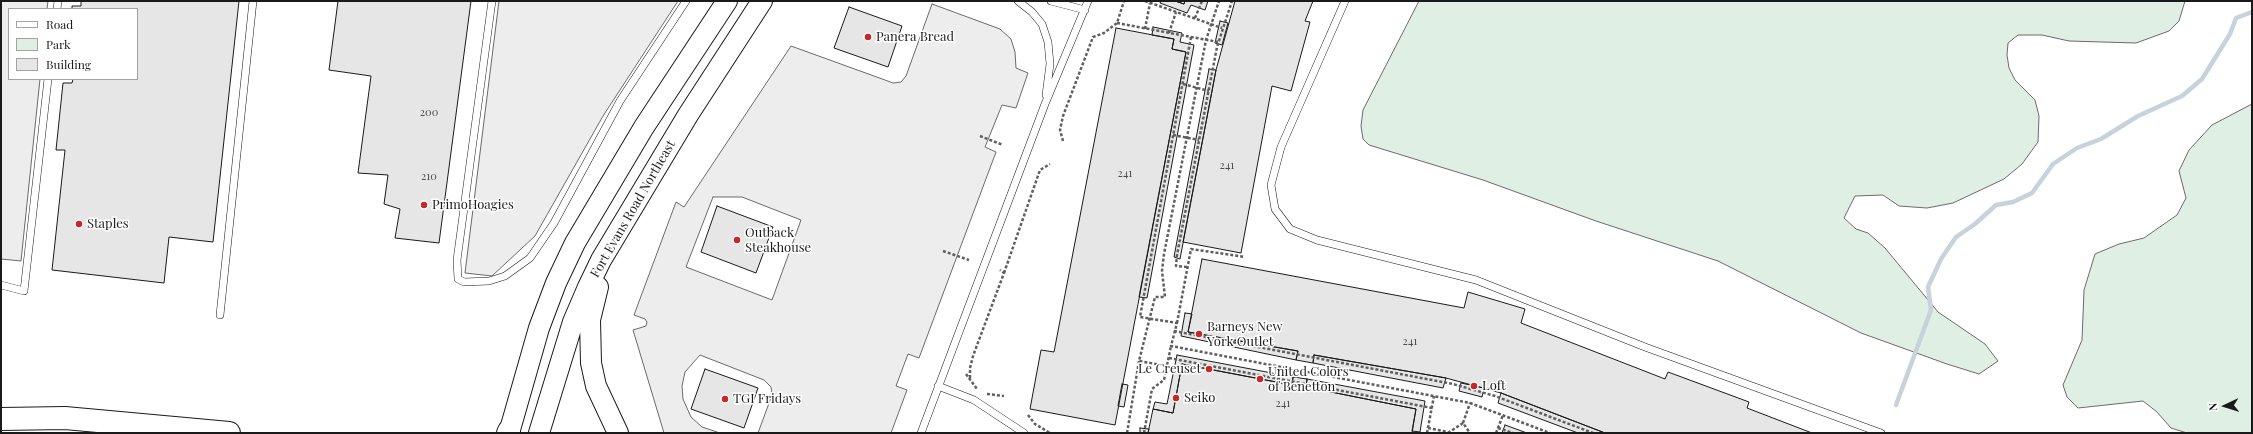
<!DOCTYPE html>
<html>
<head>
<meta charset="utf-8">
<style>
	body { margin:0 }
	#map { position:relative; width:2253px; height:434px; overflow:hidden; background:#fff; font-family:"Playfair Display",serif }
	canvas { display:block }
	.frame { position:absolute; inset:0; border:2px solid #1a1a1a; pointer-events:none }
	.legend { position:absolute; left:8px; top:8px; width:130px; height:72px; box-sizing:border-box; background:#fff; border:1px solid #a3a3a3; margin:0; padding:5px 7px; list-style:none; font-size:12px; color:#1a1a1a }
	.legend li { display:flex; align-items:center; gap:8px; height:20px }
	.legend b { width:20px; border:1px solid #a3a3a3 }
	.north { position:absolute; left:2205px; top:386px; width:40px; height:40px; -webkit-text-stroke:3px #fff; paint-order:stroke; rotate:266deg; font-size:11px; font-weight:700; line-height:16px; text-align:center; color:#1a1a1a }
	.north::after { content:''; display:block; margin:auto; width:14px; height:18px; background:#1a1a1a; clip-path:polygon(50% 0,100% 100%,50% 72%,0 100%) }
</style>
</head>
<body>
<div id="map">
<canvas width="2253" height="434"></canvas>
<div class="frame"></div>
<ul class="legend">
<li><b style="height:5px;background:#fff"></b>Road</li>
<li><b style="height:11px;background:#e0efe3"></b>Park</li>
<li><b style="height:11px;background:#e6e6e6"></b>Building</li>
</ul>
<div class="north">N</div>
</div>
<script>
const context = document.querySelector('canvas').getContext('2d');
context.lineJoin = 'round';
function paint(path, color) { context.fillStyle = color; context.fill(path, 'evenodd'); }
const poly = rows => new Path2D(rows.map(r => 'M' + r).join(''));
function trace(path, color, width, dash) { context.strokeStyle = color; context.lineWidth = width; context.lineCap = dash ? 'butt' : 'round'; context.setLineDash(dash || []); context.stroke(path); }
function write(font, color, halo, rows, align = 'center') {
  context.font = font + ' "Playfair Display",serif'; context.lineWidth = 3; context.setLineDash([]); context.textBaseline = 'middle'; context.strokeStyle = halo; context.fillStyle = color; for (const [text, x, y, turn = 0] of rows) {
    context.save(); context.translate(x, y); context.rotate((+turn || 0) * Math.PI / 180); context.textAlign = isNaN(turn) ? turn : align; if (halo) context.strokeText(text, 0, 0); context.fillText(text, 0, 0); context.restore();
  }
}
const green = poly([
	[1419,1,2185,1,2179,21,2169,31,2136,43,2069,41,2042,35,2018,35,2008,43,2007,55,2009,68,2015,80,2035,100,2039,116,2038,142,2022,164,2004,179,1953,203,1927,208,1899,206,1883,195,1855,196,1844,218,1856,229,1868,233,1885,248,1938,312,1985,344,1998,361,1979,374,1947,364,1861,333,1718,261,1596,221,1483,180,1369,145,1363,139,1361,126,1363,110,1419,1],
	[2252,104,2252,433,2187,433,2171,428,2157,412,2143,401,2078,408,2067,397,2063,385,2082,340,2084,290,2095,254,2119,244,2144,238,2177,215,2186,198,2179,171,2189,150,2212,125,2252,104]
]);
const parking = poly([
	[1,1,48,1,47,9,9,9,9,79,40,79,21,261,1,259,1,1],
	[499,1,678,1,603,116,535,236,492,276,465,273,499,1],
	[932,4,1000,29,1011,39,1015,52,1016,68,1028,73,1016,108,1002,105,985,147,996,152,919,358,908,354,896,386,907,390,891,433,758,433,772,395,771,387,764,380,700,355,685,372,682,386,683,399,691,417,702,427,720,433,664,433,633,330,646,326,647,322,645,319,634,315,676,202,684,207,791,46,885,80,893,83,901,82,906,76,932,4],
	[713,197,742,197,801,220,772,300,686,267,713,197]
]);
const stream = poly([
	[1896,405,1931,310,1928,287,1941,259,1956,237,1975,224,1996,205,2013,202,2032,193,2053,164,2077,148,2101,139,2138,116,2182,96,2202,79,2230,34,2236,18,2252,12]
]);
const building = poly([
	[81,1,239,1,213,242,169,237,164,283,52,270,65,150,56,150,63,83,72,83,73,79,137,79,137,9,72,9,72,6,81,6,81,1],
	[338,1,471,1,439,243,395,238,400,209,384,204,388,175,358,173,371,76,329,70,338,1],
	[1161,1,1175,1,1184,4,1185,1,1208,1,1205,10,1191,5,1187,13,1160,3,1161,1],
	[1175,1,1185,1,1184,4,1175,1],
	[1235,1,1313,1,1305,21,1310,22,1291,91,1272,86,1241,253,1183,242,1216,70,1235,1],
	[849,7,902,26,888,67,834,48,849,7],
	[1220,21,1228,23,1222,45,1215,43,1220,21],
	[1153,27,1182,33,1180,42,1194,45,1147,298,1139,297,1186,52,1172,49,1174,39,1152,35,1153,27],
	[1116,28,1174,39,1172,49,1186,52,1115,425,1030,409,1041,350,1054,352,1116,28],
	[1209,69,1216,70,1180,259,1174,257,1209,69],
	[717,206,773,227,756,273,701,252,717,206],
	[1202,259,1464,308,1468,292,1525,309,1521,323,1665,379,1668,372,1749,402,1747,408,1812,433,1605,433,1501,393,1446,378,1314,355,1313,363,1296,360,1298,351,1188,332,1202,259],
	[1185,313,1192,314,1188,332,1298,351,1296,360,1181,336,1185,313],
	[1177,355,1293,377,1292,385,1182,364,1173,413,1153,409,1155,402,1167,404,1177,355],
	[1314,355,1446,378,1443,388,1313,363,1314,355],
	[1182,364,1292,385,1293,377,1307,379,1306,387,1416,409,1412,433,1148,433,1153,409,1173,413,1182,364],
	[705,369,758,388,744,428,691,409,705,369],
	[1307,379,1425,401,1420,432,1412,431,1416,409,1306,387,1307,379],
	[1461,383,1484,388,1482,397,1459,391,1461,383],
	[1122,384,1128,385,1124,407,1118,406,1122,384],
	[1501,393,1605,433,1578,433,1498,403,1501,393],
	[1505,425,1527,433,1502,433,1505,425],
	[1140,428,1149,429,1148,433,1140,433,1140,428]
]);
const path = poly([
	[1145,1,1222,28],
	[1195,18,1202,1],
	[1117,23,1218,42],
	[1145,29,1150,3],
	[1169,33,1176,12],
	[1191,37,1140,317,1177,323,1171,346,1470,403,1550,433],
	[1183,84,1209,91],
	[1173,135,1199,140],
	[980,136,1003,145],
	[1063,141,1060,130,1063,116,1093,37,1104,33,1117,23,1124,1],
	[943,251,969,260],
	[1187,267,1176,266,1177,255,1217,47,1232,1],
	[1004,273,1040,170,1050,164],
	[1177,323,1191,249,1245,257],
	[1174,331,1453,384,1495,396,1593,433],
	[1169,358,1432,408],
	[1167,366,1139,361,1155,297,1165,297,1162,271,1164,254,1206,40,1219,1],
	[966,374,977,389],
	[970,378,970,368,973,356,1004,273,1000,270],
	[987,394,1004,396],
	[1028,415,1035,424,1050,433],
	[1463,423,1470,403],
	[1428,428,1448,432],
	[1498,428,1513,433],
	[1127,433,1139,361],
	[1144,433,1152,389,1164,380,1171,346],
	[1427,433,1434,396],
	[1448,433,1463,423,1470,433],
	[1496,433,1503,415]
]);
const lane = poly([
	[492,1,457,260,458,279,464,282,489,281,505,276,530,258,554,223,620,101,686,1],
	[1018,1,1032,12,1042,24,1048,42,1050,64,1046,95],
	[1051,1,1085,10],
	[1345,1,1281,147,1271,185,1275,209,1290,229,1317,240,1476,280,1645,347,1881,433],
	[57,9,58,1],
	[1,285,24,291,48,79],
	[220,315,253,1],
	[938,386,974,400,1024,433],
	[921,433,1045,104,1088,1]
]);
const secondary = poly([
	[598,287,590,320,591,363,596,386,618,433],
	[509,433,539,328,556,283,575,243,644,127,727,1],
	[539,433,573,322,588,287,601,260,688,115,762,1]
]);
const highway = poly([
	[1,419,65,418,229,433],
	[508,433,509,431]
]);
const markers = [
	[868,37,4,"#c62828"],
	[424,205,4,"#c62828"],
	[79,224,4,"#c62828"],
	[737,240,4,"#c62828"],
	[1199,334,4,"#c62828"],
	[1209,369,4,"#c62828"],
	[1260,379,4,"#c62828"],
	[1474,386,4,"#c62828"],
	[1176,398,4,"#c62828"],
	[725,399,4,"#c62828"]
];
const numberNames = [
	["200",429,113],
	["241",1227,166],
	["241",1125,174],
	["210",429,177],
	["241",1410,342],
	["241",1283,404]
];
const poiNames = [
	["Panera Bread",876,37],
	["PrimoHoagies",432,205],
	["Staples",87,224],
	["Outback",745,233],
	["Steakhouse",745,248],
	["Barneys New",1207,327],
	["York Outlet",1207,342],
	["Le Creuset",1201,369,"right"],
	["United Colors",1268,372],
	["of Benetton",1268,387],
	["Loft",1482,386],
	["Seiko",1184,398],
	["TGI Fridays",733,399]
];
const streetNames = [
	["Fort Evans Road Northeast",633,209,-60]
];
paint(green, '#e0efe3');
trace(green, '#6a6a6a', 1);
paint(parking, '#ededed');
trace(parking, '#6a6a6a', 1);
trace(stream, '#c6d2dc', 4.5);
paint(building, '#e6e6e6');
trace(building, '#1a1a1a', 1);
trace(lane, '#1a1a1a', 8);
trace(secondary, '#1a1a1a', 22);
trace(highway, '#1a1a1a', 24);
trace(path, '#5f5f5f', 2.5, [3, 2]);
trace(lane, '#fff', 7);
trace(secondary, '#fff', 20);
trace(highway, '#fff', 22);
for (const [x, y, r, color] of markers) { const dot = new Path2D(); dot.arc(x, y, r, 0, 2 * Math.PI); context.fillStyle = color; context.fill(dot); trace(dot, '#fff', 1.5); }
write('11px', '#4d4d4d', null, numberNames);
write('13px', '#1a1a1a', '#fff', poiNames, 'left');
write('13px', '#1a1a1a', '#fff', streetNames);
</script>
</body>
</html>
